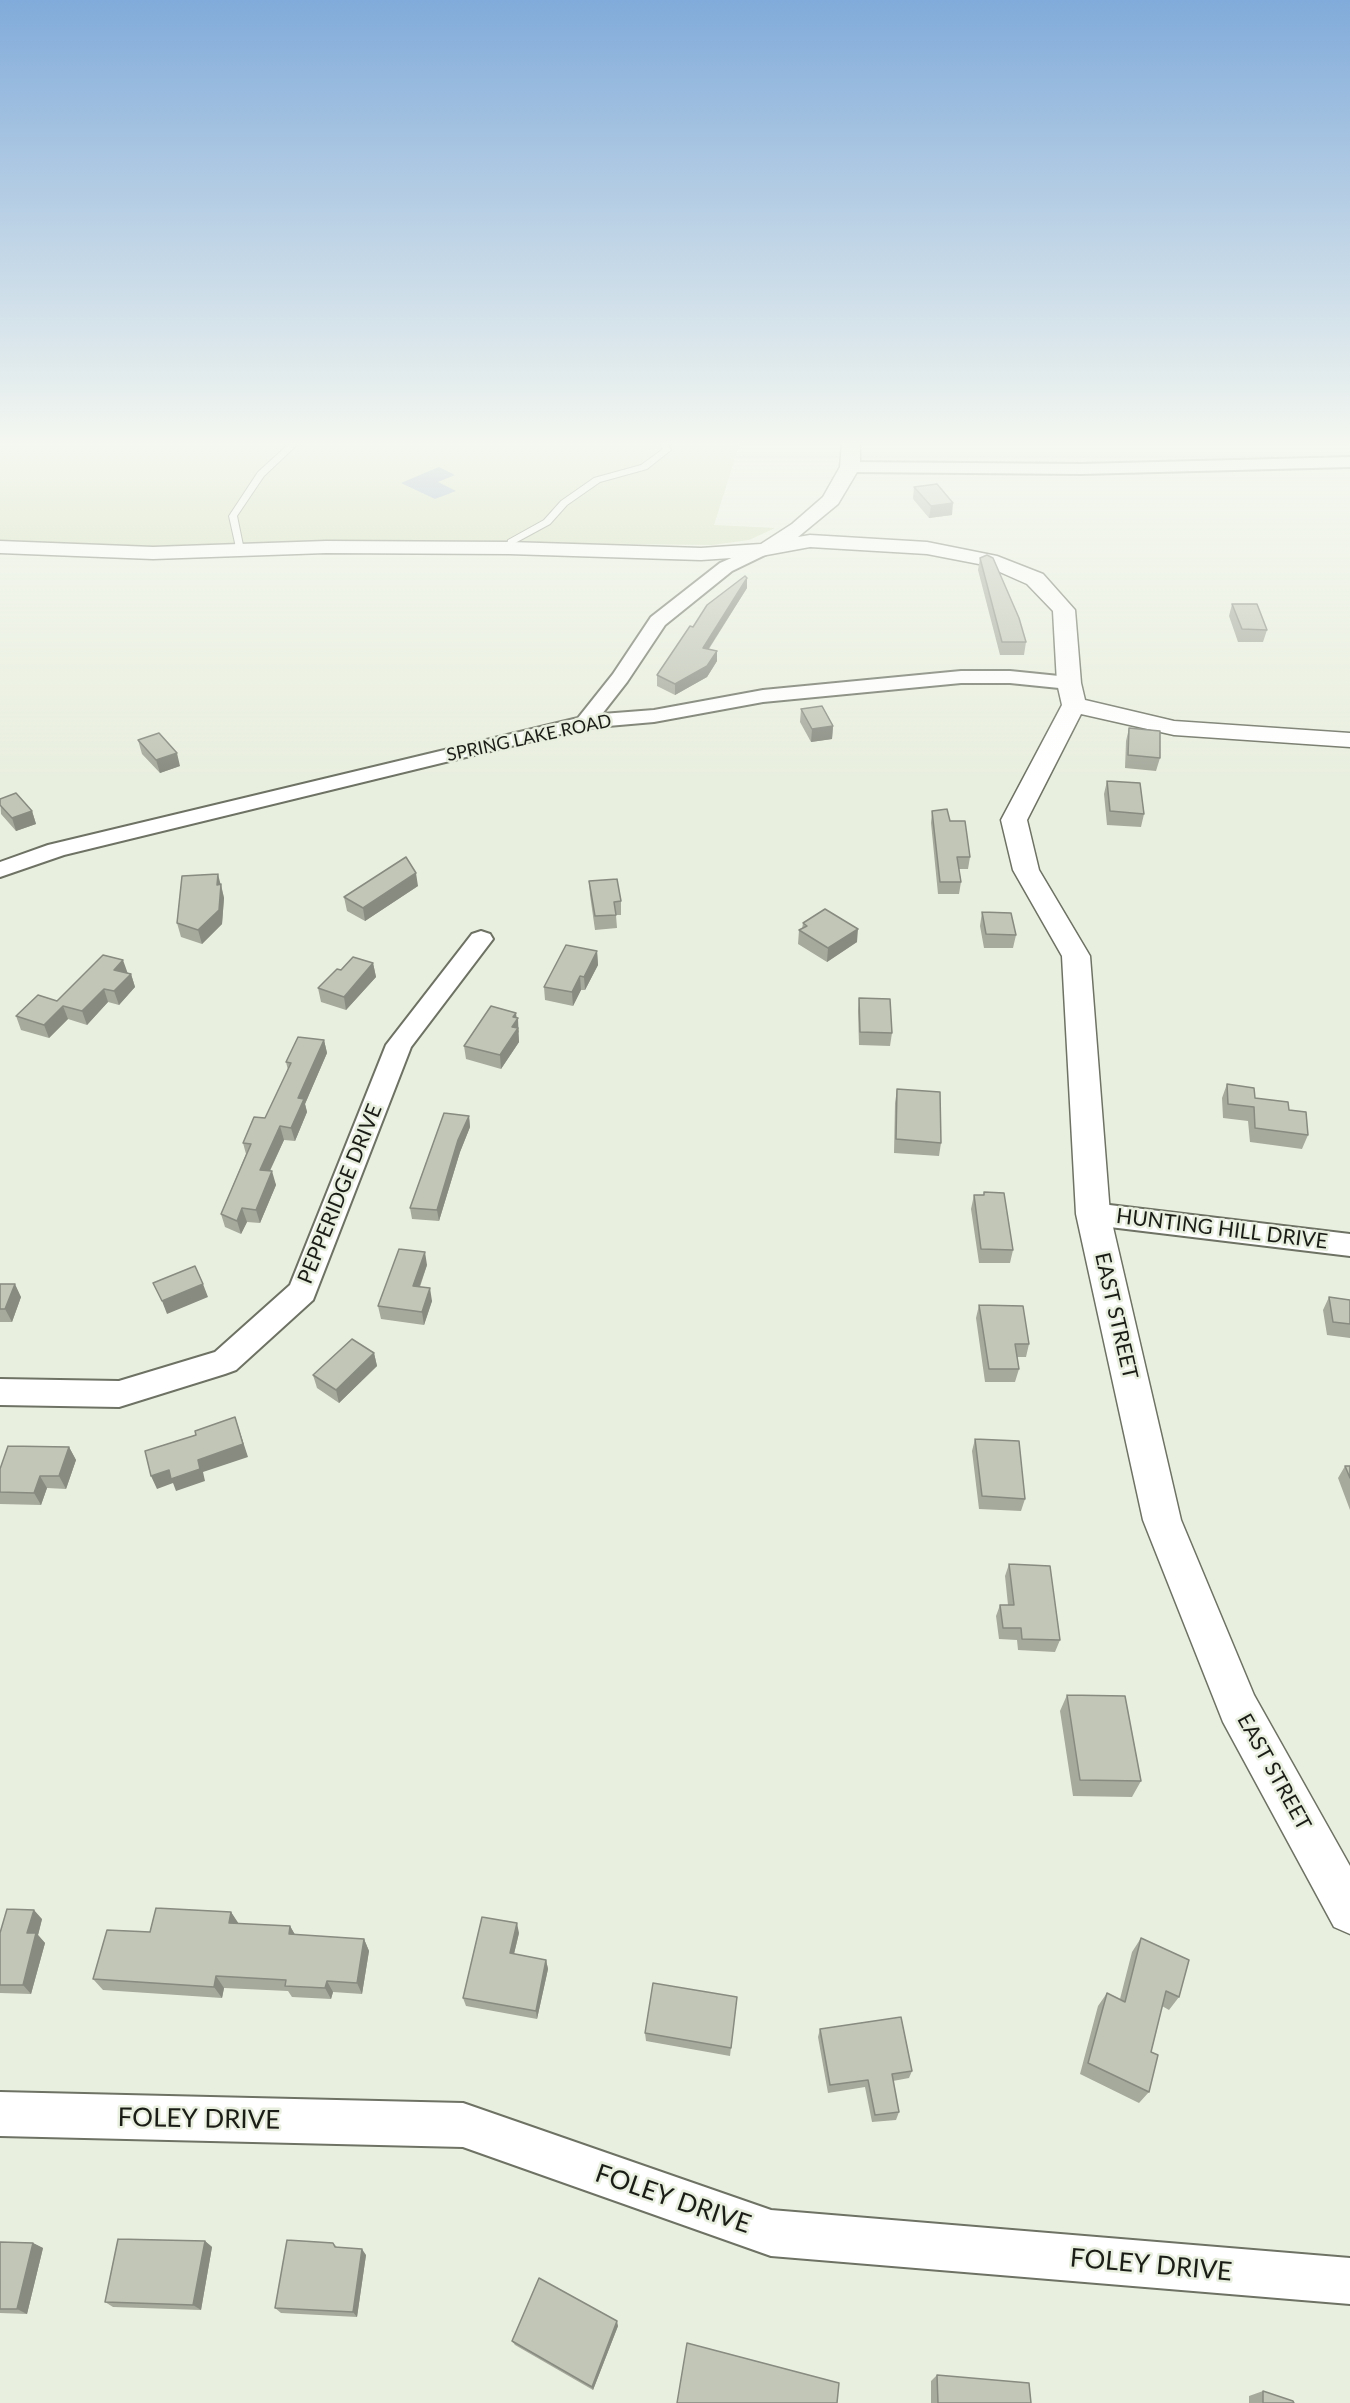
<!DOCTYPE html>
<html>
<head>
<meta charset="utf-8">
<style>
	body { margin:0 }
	canvas { display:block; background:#e9efdf }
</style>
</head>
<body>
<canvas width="1350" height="2403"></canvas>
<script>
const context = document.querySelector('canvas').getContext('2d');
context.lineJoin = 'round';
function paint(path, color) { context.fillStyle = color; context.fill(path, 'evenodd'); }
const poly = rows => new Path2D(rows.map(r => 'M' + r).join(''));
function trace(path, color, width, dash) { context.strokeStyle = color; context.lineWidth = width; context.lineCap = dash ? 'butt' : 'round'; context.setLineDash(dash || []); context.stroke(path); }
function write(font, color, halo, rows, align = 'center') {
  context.font = font + ' Lato,sans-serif'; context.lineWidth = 5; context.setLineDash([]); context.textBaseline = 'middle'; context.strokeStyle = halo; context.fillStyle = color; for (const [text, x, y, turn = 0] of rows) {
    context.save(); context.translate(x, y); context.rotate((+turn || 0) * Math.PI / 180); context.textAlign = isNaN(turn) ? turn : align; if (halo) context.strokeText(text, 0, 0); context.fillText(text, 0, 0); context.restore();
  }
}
const green = poly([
	[0,442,740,442,714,525,775,528,749,540,712,545,395,541,179,548,0,543]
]);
const water = poly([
	[439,467,455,475,438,482,456,491,435,499,401,483]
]);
const lane = poly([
	[291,442,300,442,264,476,237,516,244,550,237,552,229,516,258,472,291,442],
	[659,442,667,442,671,450,647,469,600,482,567,505,550,524,515,543,512,550,506,550,508,540,544,520,561,501,594,478,641,465,663,449,659,442]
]);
const street = poly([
	[1350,457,1350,467,1081,474,850,472,842,467,850,462,1081,464,1350,457],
	[761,545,767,546,770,550,767,554,732,571,665,625,627,682,602,714,654,710,763,690,961,671,1010,671,1069,677,1076,679,1079,683,1076,687,1069,689,1010,683,961,683,763,702,654,722,585,728,64,855,0,877,0,862,48,845,578,718,613,674,651,617,720,563,761,545],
	[481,931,490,934,493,939,411,1047,313,1300,236,1370,225,1374,119,1407,0,1405,0,1379,119,1381,215,1352,290,1285,386,1045,472,934,481,931],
	[1093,1203,1350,1234,1350,1256,1093,1225,1083,1222,1079,1214,1083,1206,1093,1203],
	[0,2092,463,2103,771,2210,1350,2258,1350,2304,771,2256,463,2147,0,2136,0,2092]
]);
const secondary = poly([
	[842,442,860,442,860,467,838,504,798,537,810,535,927,542,997,556,1043,574,1075,610,1081,683,1085,700,1174,721,1350,733,1350,747,1174,735,1081,714,1027,820,1039,870,1090,956,1110,1214,1181,1520,1254,1695,1350,1866,1350,1934,1334,1927,1223,1722,1143,1520,1076,1214,1062,956,1013,870,1001,820,1062,705,1057,683,1053,611,1027,584,984,565,927,554,810,547,761,556,701,560,509,554,326,553,153,559,0,553,0,541,153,547,326,541,509,542,701,548,761,544,792,524,823,497,840,467,842,442]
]);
const wall = poly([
	[914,487,952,515,929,518,913,499],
	[980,558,1026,642,1024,655,1000,655,978,570],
	[747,578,747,588,709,649,717,651,717,661,707,677,675,695,657,686,657,675,693,627],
	[1232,604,1267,630,1263,642,1238,642,1229,616],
	[801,709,833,726,832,739,811,742,800,722],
	[1129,728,1160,758,1156,771,1125,768,1126,741],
	[138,740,180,766,160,773,142,754],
	[1107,781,1144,814,1141,827,1107,825,1104,794],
	[0,799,32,811,36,824,16,831,1,814],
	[932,811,950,821,970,857,968,869,959,869,961,882,959,894,938,894,931,823],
	[589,881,621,901,621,915,616,915,617,928,595,930,590,895],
	[221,884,224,898,222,924,202,944,181,937,177,923],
	[418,886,365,921,347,911,344,897],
	[982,912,1016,935,1013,948,984,948,980,926],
	[803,923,857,942,827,962,798,944,799,930,802,929],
	[597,951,598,965,585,990,581,990,573,1006,545,1000,544,987],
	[373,963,376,977,346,1010,321,1002,318,988,341,970],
	[128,973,131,974,135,987,119,1005,108,1002,87,1025,68,1019,49,1038,21,1030,16,1016],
	[859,998,892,1033,890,1046,859,1045,858,1011],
	[516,1018,519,1032,518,1033,519,1042,501,1069,466,1059,464,1046],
	[324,1040,327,1053,305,1104,307,1112,295,1141,284,1140,270,1171,276,1185,260,1223,247,1222,241,1234,225,1227,221,1214,246,1154,243,1143,265,1118,288,1070,286,1062],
	[1227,1084,1255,1098,1289,1110,1308,1135,1302,1149,1250,1142,1248,1121,1223,1118,1222,1098],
	[897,1089,941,1143,939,1156,894,1153,895,1103],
	[469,1116,470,1127,460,1152,439,1221,412,1219,410,1208],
	[984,1192,1013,1250,1010,1263,979,1263,971,1209,974,1195,984,1195],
	[427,1265,420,1287,432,1301,424,1325,381,1319,378,1306],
	[0,1284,21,1297,12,1322,0,1322],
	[1329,1297,1350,1300,1350,1338,1327,1335,1323,1310],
	[979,1305,1029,1344,1026,1357,1017,1357,1019,1369,1015,1382,985,1382,976,1318],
	[374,1353,377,1366,339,1403,317,1388,313,1375],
	[975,1439,1025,1499,1021,1511,979,1509,972,1451],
	[69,1447,76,1460,66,1489,47,1488,41,1505,0,1504,0,1469],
	[1345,1466,1350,1466,1350,1510,1338,1478],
	[1009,1564,1060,1640,1055,1652,1018,1650,1017,1640,999,1639,996,1616,1000,1605,1008,1605,1005,1576],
	[1067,1695,1141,1781,1132,1797,1073,1796,1060,1711],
	[231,1912,238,1924,290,1926,295,1935,364,1939,369,1951,362,1994,333,1992,331,1999,292,1997,288,1991,224,1988,222,1998,103,1990,93,1979,150,1932],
	[42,1919,38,1935,45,1943,31,1994,0,1993,0,1933],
	[519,1933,514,1954,546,1960,548,1969,537,2019,466,2006,463,1998],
	[1141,1938,1179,1997,1169,2010,1162,2006,1151,2052,1149,2092,1139,2103,1080,2074,1098,2006,1107,1993,1120,1999,1132,1952],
	[737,1997,730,2056,646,2041,645,2033],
	[820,2029,912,2071,909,2078,893,2081,899,2112,896,2120,872,2122,865,2087,828,2093,818,2037],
	[205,2241,212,2247,201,2310,113,2307,105,2302],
	[0,2242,33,2243,43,2248,27,2314,0,2313],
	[333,2243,337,2247,366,2255,357,2317,281,2313,275,2308],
	[618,2326,593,2390,515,2345,512,2341],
	[937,2375,1031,2403,931,2403,931,2381],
	[1263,2391,1294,2403,1249,2403,1249,2396]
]);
const shadedWall = poly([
	[953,503,952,515,929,518,931,506],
	[747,578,747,588,702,659,703,648],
	[717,651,717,661,707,677,675,695,675,684],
	[833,726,832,739,811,742,812,729],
	[177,753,180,766,160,773,156,760],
	[32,811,36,824,16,831,12,818],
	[416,873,418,886,365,921,363,908],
	[218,874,224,898,222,924,202,944,198,930,217,885],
	[858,929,857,942,827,962,828,948],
	[597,951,598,965,585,990,584,977],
	[123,960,128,974,114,970],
	[373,963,376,977,346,1010,344,997],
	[131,974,135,987,119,1005,114,991],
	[580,976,581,990,573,1006,572,992],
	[104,989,108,1002,87,1025,82,1011],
	[63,1006,68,1019,49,1038,44,1025],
	[516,1013,517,1020,518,1018,519,1042,501,1069,500,1055,513,1017],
	[324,1040,327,1053,305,1104,307,1112,295,1141,291,1128,298,1098],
	[469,1116,470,1127,460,1152,439,1221,437,1210,458,1140],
	[280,1126,284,1140,264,1183,260,1170],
	[272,1171,276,1185,260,1223,256,1210],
	[242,1208,247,1222,241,1234,237,1221],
	[425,1252,427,1265,415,1299,413,1286],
	[15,1284,21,1297,12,1322,5,1309],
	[203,1284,208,1297,167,1314,162,1301],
	[430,1288,432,1301,424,1325,422,1312],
	[374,1353,377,1366,339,1403,336,1390],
	[235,1417,248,1457,203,1472,205,1481,176,1491,173,1483,157,1489,151,1476,198,1460],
	[69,1447,76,1460,66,1489,59,1476],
	[40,1476,47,1488,41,1505,34,1493],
	[34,1910,42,1919,38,1935,45,1943,31,1994,23,1985,27,1933],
	[231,1912,239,1924,229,1923],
	[517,1923,519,1933,512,1962,510,1953],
	[290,1926,297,1938,289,1934],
	[364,1939,369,1951,362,1994,357,1983],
	[546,1960,548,1969,537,2019,536,2011],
	[216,1976,224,1988,222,1998,214,1987],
	[327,1981,333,1992,331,1999,325,1988],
	[205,2241,212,2247,201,2310,193,2305],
	[33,2243,43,2248,27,2314,17,2309],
	[362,2249,366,2255,357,2317,353,2312],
	[617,2321,618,2326,593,2390,592,2387]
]);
const building = poly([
	[937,484,953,503,931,506,914,487,937,484],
	[987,555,993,558,1019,618,1026,642,1002,642,980,558,987,555],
	[745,576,747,578,703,648,717,651,707,666,675,684,657,675,690,626,693,627,707,605,745,576],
	[1232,604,1257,604,1267,630,1242,629,1232,604],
	[822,706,833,726,812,729,801,709,822,706],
	[1129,728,1160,731,1160,758,1128,755,1129,728],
	[159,733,177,753,156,760,138,740,159,733],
	[1107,781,1140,783,1144,814,1110,811,1107,781],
	[16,793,32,811,12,818,0,805,0,799,16,793],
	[947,809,950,821,965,821,970,857,957,857,961,882,940,882,932,811,947,809],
	[406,857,416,873,363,908,344,897,406,857],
	[218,874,217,885,221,884,219,910,198,930,177,923,182,876,218,874],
	[617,879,621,901,614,902,616,915,595,916,589,881,617,879],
	[825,909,858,929,828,948,799,930,807,926,803,923,825,909],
	[982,912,1011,913,1016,935,986,934,982,912],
	[566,945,597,951,584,977,580,976,572,992,544,987,566,945],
	[103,955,123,960,114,970,131,974,114,991,104,989,82,1011,63,1006,44,1025,16,1016,38,995,57,1001,103,955],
	[353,957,373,963,344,997,318,988,337,969,341,970,353,957],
	[859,998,890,999,892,1033,860,1032,859,998],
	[491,1006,516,1013,513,1017,518,1018,512,1027,518,1028,500,1055,464,1046,491,1006],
	[298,1037,324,1040,298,1098,304,1099,291,1128,280,1126,260,1170,272,1171,256,1210,242,1208,237,1221,221,1214,251,1144,243,1143,254,1117,265,1118,291,1063,286,1062,298,1037],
	[1227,1084,1254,1088,1255,1098,1288,1102,1289,1110,1306,1112,1308,1135,1255,1128,1254,1107,1228,1104,1227,1084],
	[897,1089,940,1092,941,1143,896,1139,897,1089],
	[444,1113,469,1116,458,1140,437,1210,410,1208,444,1113],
	[984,1192,1004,1193,1013,1250,981,1249,974,1195,984,1195,984,1192],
	[399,1249,425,1252,413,1286,430,1288,422,1312,378,1306,399,1249],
	[195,1266,203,1284,162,1301,153,1283,195,1266],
	[0,1284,15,1284,5,1309,0,1309,0,1284],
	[1329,1297,1350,1300,1350,1324,1333,1322,1329,1297],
	[979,1305,1023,1306,1029,1344,1015,1344,1019,1369,989,1369,979,1305],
	[352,1339,374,1353,336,1390,313,1375,352,1339],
	[235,1417,243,1444,198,1460,200,1469,171,1479,169,1470,151,1476,145,1451,196,1435,195,1431,235,1417],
	[975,1439,1019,1441,1025,1499,982,1496,975,1439],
	[8,1446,69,1447,59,1476,40,1476,34,1493,0,1492,0,1469,8,1446],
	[1345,1466,1350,1466,1350,1478,1345,1466],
	[1009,1564,1050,1566,1060,1640,1022,1639,1021,1628,1003,1628,1000,1605,1014,1605,1009,1564],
	[1067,1695,1125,1696,1141,1781,1080,1780,1067,1695],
	[156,1908,231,1912,229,1923,290,1926,289,1934,364,1939,357,1983,327,1981,325,1988,285,1986,286,1980,216,1976,214,1987,93,1979,107,1930,150,1932,156,1908],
	[7,1909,34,1910,27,1933,36,1933,23,1985,0,1985,0,1933,7,1909],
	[482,1917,517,1923,510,1953,546,1960,536,2011,463,1998,482,1917],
	[1141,1938,1189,1960,1179,1997,1166,1991,1151,2052,1158,2055,1149,2092,1088,2063,1107,1993,1125,2002,1141,1938],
	[653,1983,737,1997,731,2048,645,2033,653,1983],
	[901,2017,912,2071,892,2074,899,2112,875,2115,868,2080,830,2085,820,2029,901,2017],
	[118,2239,205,2241,193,2305,105,2302,118,2239],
	[287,2240,333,2243,335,2247,362,2249,353,2312,275,2308,287,2240],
	[0,2242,33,2243,17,2309,0,2309,0,2242],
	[539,2278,617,2321,592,2387,512,2341,539,2278],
	[687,2343,839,2383,837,2403,677,2403,687,2343],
	[937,2375,1029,2383,1031,2403,938,2403,937,2375],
	[1263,2391,1293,2401,1294,2403,1263,2403,1263,2391]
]);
const farStreetnames = [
	["SPRING LAKE ROAD",529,738,-12]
];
const streetNames = [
	["PEPPERIDGE DRIVE",340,1194,-68],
	["HUNTING HILL DRIVE",1222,1229,7],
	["EAST STREET",1116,1316,77],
	["EAST STREET",1274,1772,61]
];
const nearStreetnames = [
	["FOLEY DRIVE",199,2119,1],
	["FOLEY DRIVE",673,2199,19],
	["FOLEY DRIVE",1151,2265,5]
];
paint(green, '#d1ddb8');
paint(water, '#889ec6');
trace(lane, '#6d7264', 2);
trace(street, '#6d7264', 4);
trace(secondary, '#6d7264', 3);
paint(lane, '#fff');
paint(street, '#fff');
paint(secondary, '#fff');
paint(wall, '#a6aa9d');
paint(shadedWall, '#878b80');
paint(building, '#c1c6b7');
trace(building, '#878b80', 1.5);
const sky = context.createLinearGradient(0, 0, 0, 779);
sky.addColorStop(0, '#81abda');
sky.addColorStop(0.57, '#f5f8f1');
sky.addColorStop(1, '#f5f8f100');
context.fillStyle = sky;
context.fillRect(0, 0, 1350, 779);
write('18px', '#1a1c16', '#e9efdf', farStreetnames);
write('21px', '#1a1c16', '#e9efdf', streetNames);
write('26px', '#1a1c16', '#e9efdf', nearStreetnames);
</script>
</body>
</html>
